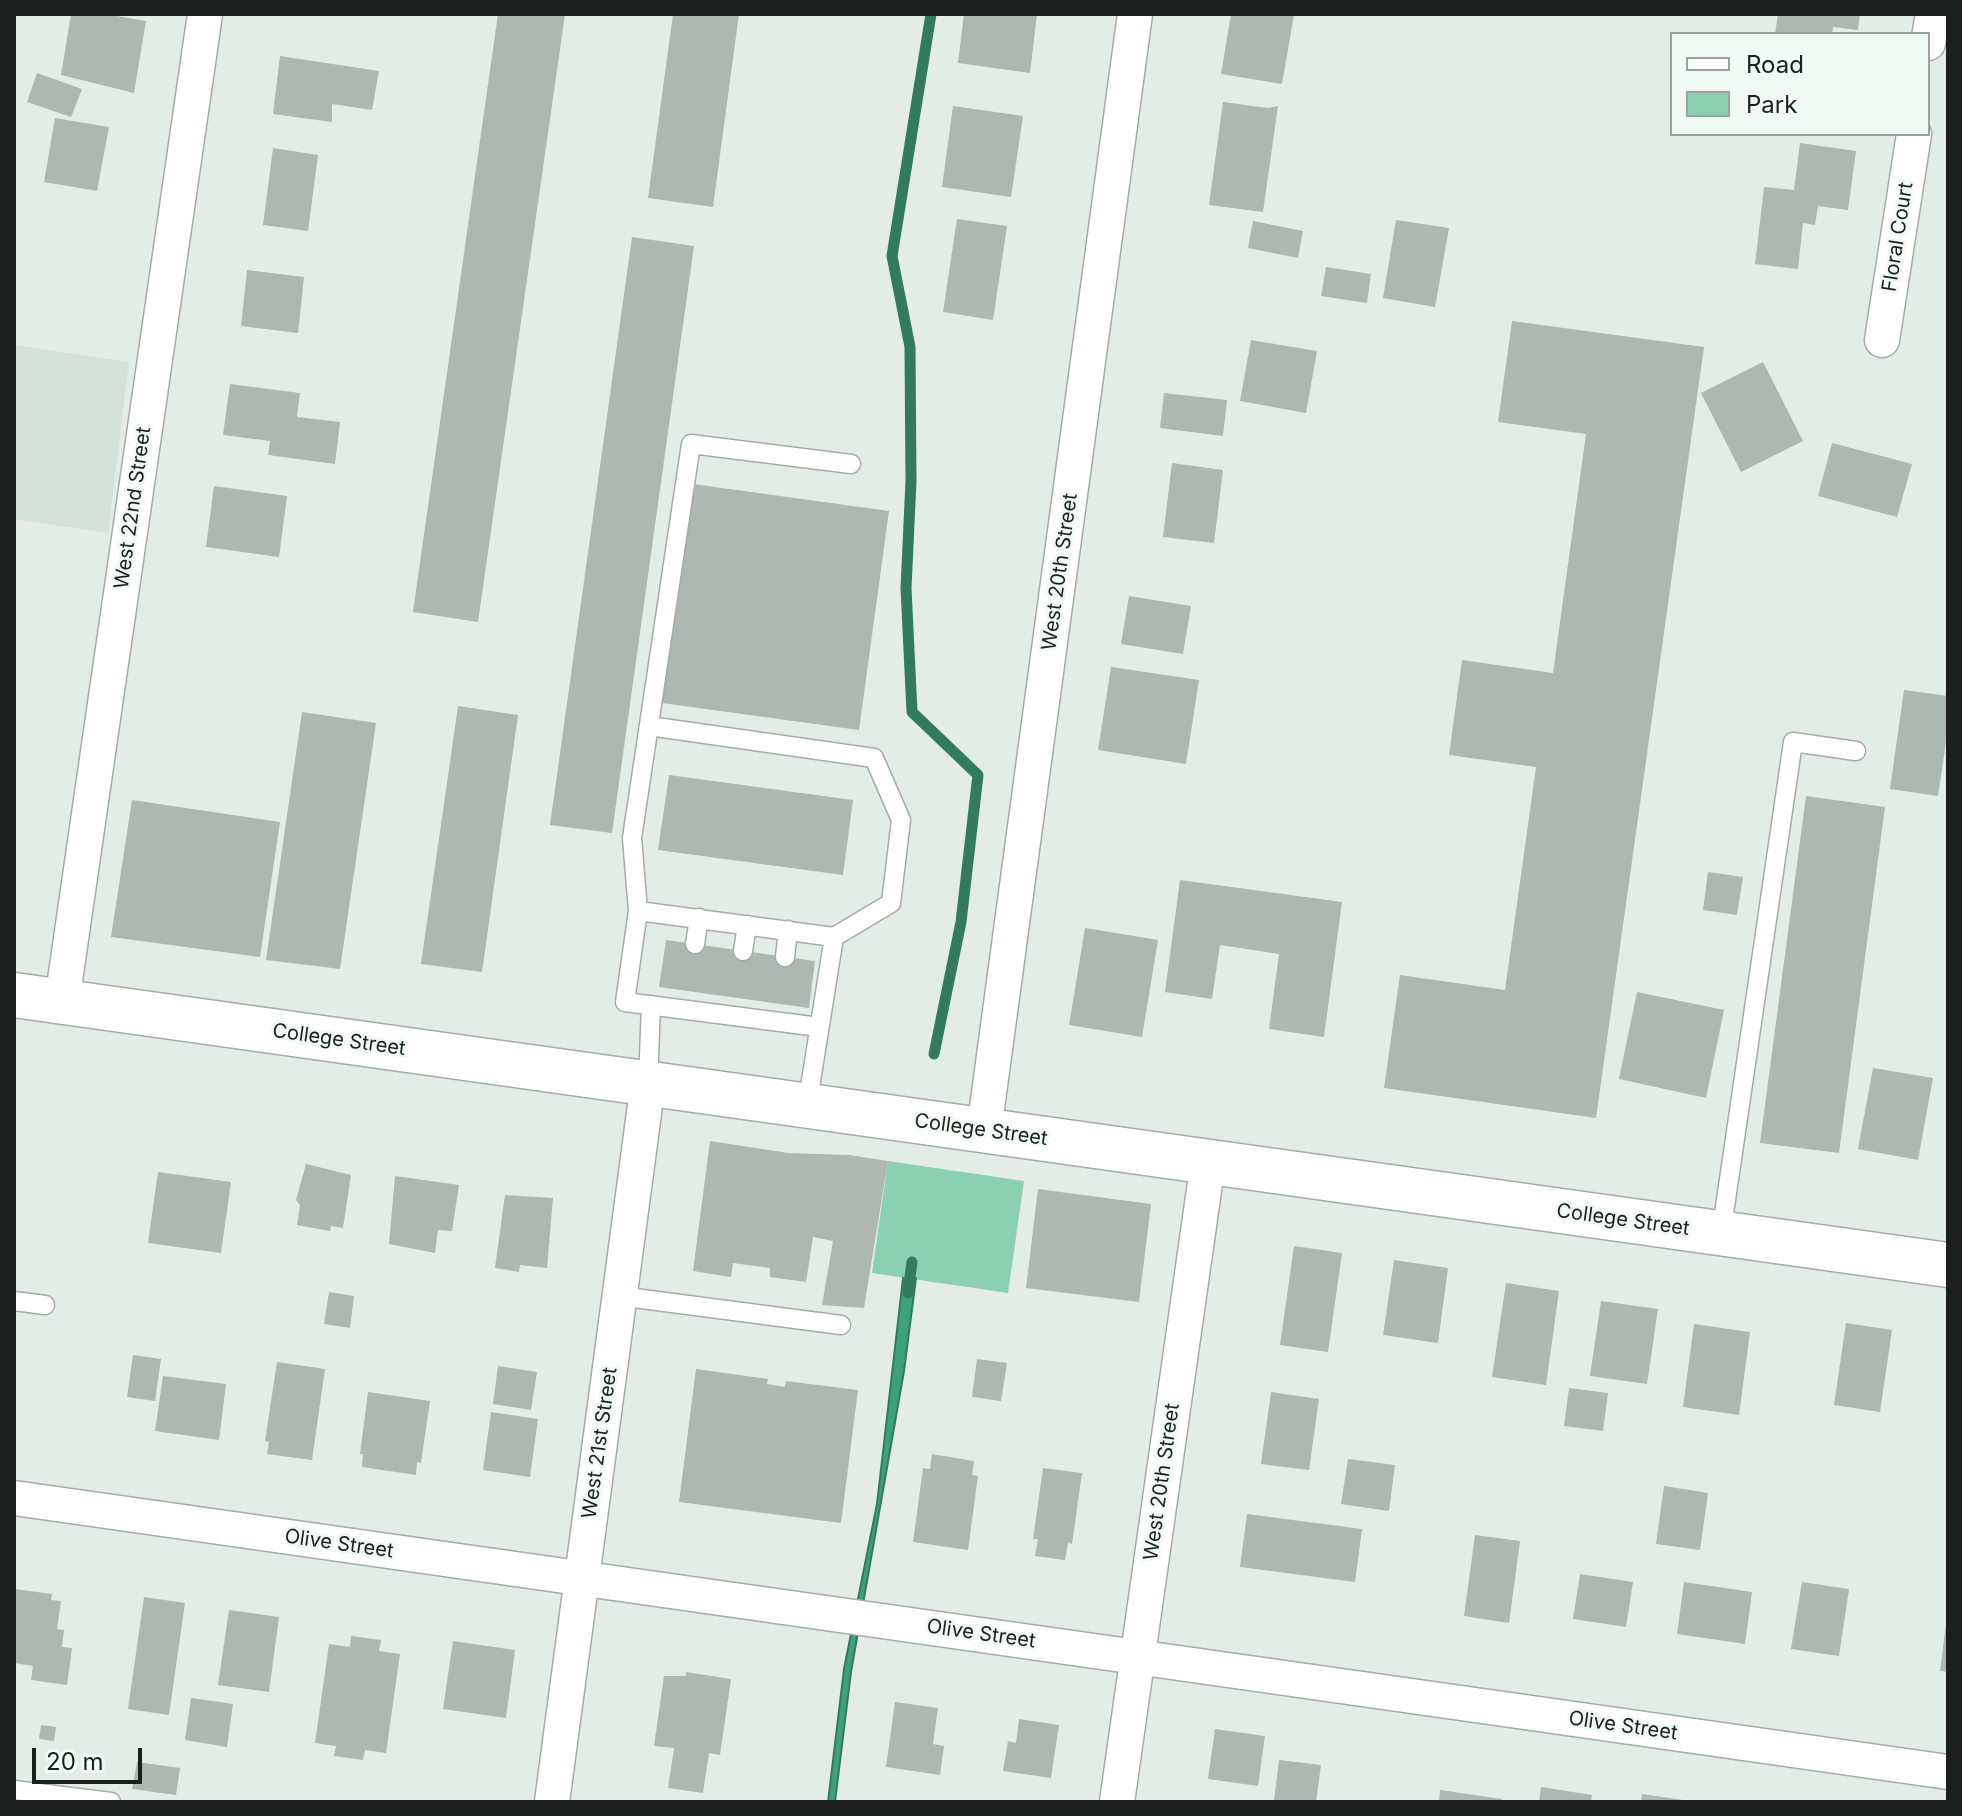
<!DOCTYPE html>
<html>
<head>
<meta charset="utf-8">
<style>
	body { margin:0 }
	#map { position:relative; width:1962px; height:1816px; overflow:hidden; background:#e4ece8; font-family:Inter,sans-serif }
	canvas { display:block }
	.frame { position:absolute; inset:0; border:16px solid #1c1f1d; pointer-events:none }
	.legend { position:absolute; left:1670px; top:32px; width:260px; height:104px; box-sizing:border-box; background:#f1f9f5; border:2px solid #9ca29f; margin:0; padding:10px 14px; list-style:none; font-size:24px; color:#1c1f1d }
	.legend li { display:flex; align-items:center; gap:16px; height:40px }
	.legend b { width:40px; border:2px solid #9ca29f }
	.scale { position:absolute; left:32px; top:1748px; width:110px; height:36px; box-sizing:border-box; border:4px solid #1c1f1d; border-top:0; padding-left:10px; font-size:24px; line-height:28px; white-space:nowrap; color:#1c1f1d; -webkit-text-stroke:6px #f1f9f5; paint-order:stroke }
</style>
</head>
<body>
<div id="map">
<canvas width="1962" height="1816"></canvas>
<div class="frame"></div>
<ul class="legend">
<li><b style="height:10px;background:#fff"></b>Road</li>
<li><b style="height:22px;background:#8bd0b2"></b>Park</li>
</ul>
<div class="scale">20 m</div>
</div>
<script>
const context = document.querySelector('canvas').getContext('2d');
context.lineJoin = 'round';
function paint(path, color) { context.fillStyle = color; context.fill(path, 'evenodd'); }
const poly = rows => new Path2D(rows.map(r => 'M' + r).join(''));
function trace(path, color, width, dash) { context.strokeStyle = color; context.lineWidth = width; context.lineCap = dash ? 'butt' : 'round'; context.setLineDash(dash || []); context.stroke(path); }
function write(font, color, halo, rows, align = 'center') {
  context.font = font + ' Inter,sans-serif'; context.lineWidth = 6; context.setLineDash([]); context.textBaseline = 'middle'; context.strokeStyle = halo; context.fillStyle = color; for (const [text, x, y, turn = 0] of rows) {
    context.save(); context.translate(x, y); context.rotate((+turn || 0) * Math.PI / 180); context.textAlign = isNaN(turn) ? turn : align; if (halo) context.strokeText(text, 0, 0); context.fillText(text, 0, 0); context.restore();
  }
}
const built = poly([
	[14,345,129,362,108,533,14,519]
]);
const green = poly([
	[888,1161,1024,1181,1008,1293,872,1273]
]);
const water = poly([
	[903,1278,916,1278,904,1371,851,1672,835,1802,828,1802,844,1669,877,1504,903,1278]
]);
const stream = poly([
	[931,14,892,256,910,347,911,481,906,588,912,712,978,775,961,922,934,1054],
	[908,1293,912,1262]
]);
const building = poly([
	[71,14,105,14,146,21,134,93,61,75],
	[498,14,565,14,478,622,413,612],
	[673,14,739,14,713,207,648,198],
	[964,14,1037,14,1030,73,958,63],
	[1231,14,1294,15,1282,84,1221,74],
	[1778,14,1860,14,1858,30,1833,27,1832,34,1775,34],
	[280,56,379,71,372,110,332,104,332,122,273,114],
	[37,73,82,89,71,117,27,102],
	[1223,102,1268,108,1278,106,1263,212,1209,205],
	[953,106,1023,116,1011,197,942,187],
	[55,118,109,127,97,191,44,182],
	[1800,143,1856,151,1848,210,1818,206,1815,225,1803,223,1798,269,1755,264,1764,187,1794,190],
	[273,148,318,155,308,231,263,225],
	[957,219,1007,226,993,320,943,312],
	[1396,220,1449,228,1435,307,1383,298],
	[1253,221,1303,231,1298,258,1248,248],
	[632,237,694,246,612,833,550,825],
	[1326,267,1371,274,1367,303,1321,296],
	[247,270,304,277,298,333,241,326],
	[1512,321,1704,347,1596,1118,1384,1088,1400,975,1505,990,1536,767,1449,755,1462,660,1553,673,1586,434,1498,422],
	[1251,340,1317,351,1306,413,1240,401],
	[1763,362,1803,441,1741,472,1701,393],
	[230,384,300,393,297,417,340,422,335,464,268,455,270,441,223,435],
	[1164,393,1227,400,1223,436,1160,428],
	[1832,443,1912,464,1897,517,1818,496],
	[1172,463,1223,470,1214,543,1163,537],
	[693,484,889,511,859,730,662,703],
	[214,486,287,496,279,557,206,547],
	[1129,596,1191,606,1183,654,1121,644],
	[1111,667,1199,680,1186,764,1098,750],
	[1904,690,1948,696,1948,729,1938,796,1890,789],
	[458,706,518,715,482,972,421,964],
	[302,712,376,723,340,969,266,960],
	[669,775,853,800,843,875,658,850],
	[1806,796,1885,807,1839,1153,1760,1143],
	[132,800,280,822,260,957,111,937],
	[1708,872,1743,877,1737,915,1703,910],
	[1180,880,1342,902,1324,1037,1269,1029,1279,954,1220,945,1212,999,1165,992],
	[1085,928,1158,940,1142,1037,1069,1025],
	[666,940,815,961,809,1008,659,987],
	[1637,992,1724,1010,1706,1098,1619,1079],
	[1873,1068,1933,1078,1918,1160,1858,1149],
	[710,1141,788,1153,849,1155,888,1161,864,1308,822,1305,833,1241,813,1237,806,1282,770,1277,770,1268,733,1263,731,1277,693,1271],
	[306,1164,351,1175,343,1228,331,1226,330,1231,297,1225,300,1205,296,1200],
	[158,1172,231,1182,221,1253,148,1243],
	[395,1176,459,1185,452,1231,438,1230,435,1253,389,1244],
	[1038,1189,1151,1204,1139,1302,1026,1288],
	[505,1195,553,1198,547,1268,520,1265,519,1272,495,1268],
	[1294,1246,1342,1253,1328,1352,1280,1345],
	[1394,1260,1448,1268,1438,1343,1383,1335],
	[1506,1283,1559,1291,1546,1385,1492,1377],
	[329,1292,354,1296,350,1328,324,1324],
	[1601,1301,1658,1309,1647,1384,1590,1376],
	[1846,1323,1892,1330,1880,1412,1834,1405],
	[1694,1324,1750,1332,1739,1415,1683,1407],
	[133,1355,161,1359,155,1401,127,1397],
	[977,1359,1007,1363,1001,1401,972,1397],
	[277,1362,325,1369,312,1460,267,1454,269,1442,265,1441],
	[498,1366,537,1372,531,1410,493,1404],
	[696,1369,768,1379,767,1384,785,1387,786,1381,858,1390,841,1523,679,1502],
	[163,1376,226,1384,219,1440,155,1431],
	[1569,1388,1608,1393,1603,1431,1564,1426],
	[368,1392,430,1401,421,1463,417,1462,416,1475,362,1467,363,1454,360,1454],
	[1271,1392,1319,1399,1309,1470,1261,1464],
	[491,1412,538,1419,530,1477,483,1470],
	[932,1454,974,1461,972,1475,978,1476,968,1550,913,1542,923,1468,930,1469],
	[1348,1459,1395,1465,1389,1511,1341,1504],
	[1043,1468,1082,1473,1072,1544,1068,1543,1065,1560,1035,1556,1038,1539,1033,1539],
	[1664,1486,1708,1493,1700,1550,1656,1544],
	[1247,1514,1362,1529,1355,1582,1240,1567],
	[1475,1535,1520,1541,1509,1623,1464,1616],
	[1580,1574,1633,1582,1626,1627,1573,1619],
	[1684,1582,1752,1592,1745,1644,1677,1634],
	[1802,1582,1849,1589,1839,1656,1791,1649],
	[15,1589,52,1594,51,1600,61,1601,57,1629,64,1630,62,1647,72,1648,67,1685,31,1680,33,1666,14,1663],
	[144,1597,185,1603,169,1715,128,1709],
	[229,1610,279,1617,269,1692,218,1685],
	[1946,1623,1948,1624,1948,1672,1940,1671],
	[351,1636,381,1640,379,1651,400,1654,386,1753,365,1750,363,1760,334,1756,336,1746,315,1743,329,1644,350,1647],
	[453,1641,515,1650,506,1718,443,1709],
	[686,1672,731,1679,720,1755,709,1753,703,1793,668,1788,674,1748,654,1746,664,1676,686,1676],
	[191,1698,233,1704,227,1747,185,1740],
	[895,1702,938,1708,933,1744,944,1746,940,1775,886,1767],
	[1019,1719,1059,1725,1051,1778,1003,1771,1008,1741,1016,1743],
	[41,1725,56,1727,54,1741,39,1739],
	[1215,1729,1265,1736,1258,1786,1208,1779],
	[1279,1760,1321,1765,1316,1802,1274,1801],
	[137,1762,180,1768,176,1795,132,1789],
	[1541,1787,1592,1795,1591,1802,1539,1802],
	[1440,1790,1502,1799,1501,1802,1439,1802],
	[1642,1794,1683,1800,1683,1802,1641,1802]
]);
const lane = poly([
	[649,726,874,758,901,820,891,903,834,937],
	[638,911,632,838,691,444,851,464],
	[695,944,699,918],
	[743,951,747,925],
	[785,957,788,930],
	[648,1083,651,1005],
	[807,1106,834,937,638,911,625,1002,819,1027],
	[1721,1234,1793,742,1856,751],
	[619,1296,841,1325],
	[14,1301,45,1305],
	[14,1790,111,1802]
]);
const street = poly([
	[1928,43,1933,14],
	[1882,340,1914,134],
	[62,1001,205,14],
	[984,1130,1135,14],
	[14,1498,1948,1772],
	[552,1802,648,1083],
	[1117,1802,1208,1162]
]);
const secondary = poly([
	[14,995,1948,1265]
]);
const streetNames = [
	["Floral Court",1898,237,-81],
	["West 22nd Street",133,508,-82],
	["West 20th Street",1060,572,-82],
	["College Street",339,1040,8],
	["College Street",981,1130,8],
	["College Street",1623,1220,8],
	["West 21st Street",600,1443,-82],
	["West 20th Street",1162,1482,-82],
	["Olive Street",339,1544,8],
	["Olive Street",981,1634,8],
	["Olive Street",1623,1726,8]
];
paint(built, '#d2e2da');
paint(green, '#8bd0b2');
paint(water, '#3ca17c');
trace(water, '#327a60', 2);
trace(stream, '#327a60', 11);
paint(building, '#afb7b3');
trace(lane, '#a4aca8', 21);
trace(street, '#a4aca8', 37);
trace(secondary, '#a4aca8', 47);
trace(lane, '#fff', 18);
trace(street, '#fff', 34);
trace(secondary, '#fff', 44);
write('20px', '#1c1f1d', '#f1f9f5', streetNames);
</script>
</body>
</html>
